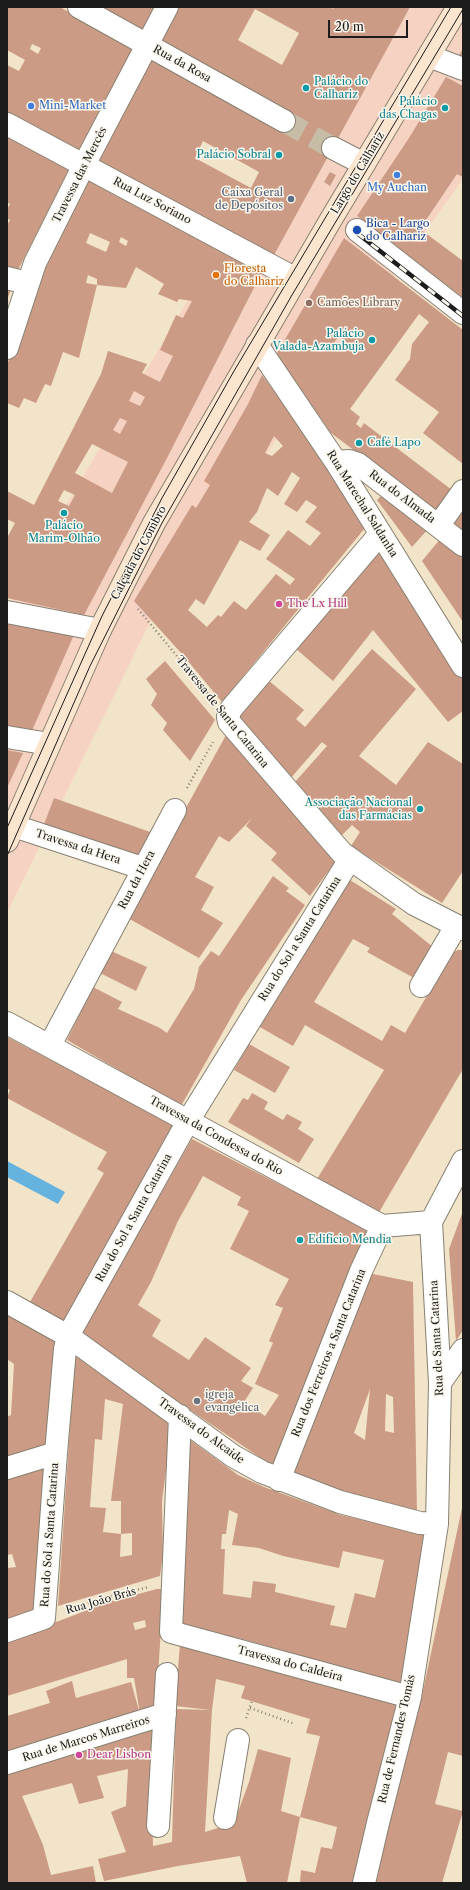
<!DOCTYPE html>
<html>
<head>
<meta charset="utf-8">
<style>
	body { margin:0 }
	#map { position:relative; width:470px; height:1890px; overflow:hidden; background:#f2e4c8; font-family:"Libre Caslon Text",serif }
	canvas { display:block }
	.frame { position:absolute; inset:0; border:8px solid #1c1c1c; pointer-events:none }
	.scale { position:absolute; left:328px; top:20px; width:80px; height:18px; box-sizing:border-box; border:2px solid #1c1c1c; border-top:0; padding-left:5px; font-size:12px; line-height:14px; white-space:nowrap; color:#1c1c1c; -webkit-text-stroke:3px #fbf7ec; paint-order:stroke }
</style>
</head>
<body>
<div id="map">
<canvas width="470" height="1890"></canvas>
<div class="frame"></div>
<div class="scale">20 m</div>
</div>
<script>
const context = document.querySelector('canvas').getContext('2d');
context.lineJoin = 'round';
function paint(path, color) { context.fillStyle = color; context.fill(path, 'evenodd'); }
const poly = rows => new Path2D(rows.map(r => 'M' + r).join(''));
function trace(path, color, width, dash) { context.strokeStyle = color; context.lineWidth = width; context.lineCap = dash ? 'butt' : 'round'; context.setLineDash(dash || []); context.stroke(path); }
function write(font, color, halo, rows, align = 'center') {
  context.font = font + ' "Libre Caslon Text",serif'; context.lineWidth = 3; context.setLineDash([]); context.textBaseline = 'middle'; context.strokeStyle = halo; context.fillStyle = color; for (const [text, x, y, turn = 0] of rows) {
    context.save(); context.translate(x, y); context.rotate((+turn || 0) * Math.PI / 180); context.textAlign = isNaN(turn) ? turn : align; if (halo) context.strokeText(text, 0, 0); context.fillText(text, 0, 0); context.restore();
  }
}
const built = poly([
	[362,7,463,7,463,179,161,600,7,913,7,609,14,593]
]);
const water = poly([
	[7,1161,65,1192,58,1204,7,1177]
]);
const building = poly([
	[7,7,60,7,135,49,80,151,7,112,7,65,19,71,25,60,7,50],
	[32,44,41,48,38,54,30,49],
	[99,7,155,7,142,31],
	[179,7,330,7,333,9,334,7,410,7,274,255,97,160],
	[255,9,299,33,282,65,238,40],
	[203,141,259,172,251,188,195,158],
	[463,48,463,61,457,59],
	[446,77,463,86,463,177,457,174,420,229,463,261,463,298,357,216,409,138],
	[7,136,70,169,17,272,7,269,7,225,10,220,7,218,7,209,10,204,7,202],
	[330,172,336,175,330,186,324,182],
	[89,180,262,272,167,458,84,615,7,598,7,538,15,523,7,519,7,491,34,505,101,374,108,351,147,364,142,373,160,382,173,356,160,350,176,315,183,318,192,301,179,299,177,302,158,294,164,284,136,267,126,288,97,285,79,358,63,352,51,386,45,384,36,403,24,398,19,408,7,403,7,365,17,337,51,253],
	[90,233,110,242,106,252,86,243],
	[121,237,128,241,126,246,119,242],
	[88,275,97,279,97,285,86,283],
	[134,391,145,397,140,406,129,401],
	[120,418,127,421,120,434,113,430],
	[92,444,128,462,112,493,75,473],
	[64,490,75,495,69,506,58,501],
	[344,238,463,330,463,464,423,433,439,412,395,380,410,359,412,344,429,322,419,314,350,409,360,417,356,424,361,428,364,423,452,490,436,512,331,433,276,355],
	[339,336,349,344,344,352,333,344],
	[7,286,12,287,7,300],
	[262,375,302,429,365,528,222,702,182,654,134,601,192,505,196,508,210,485,204,481,248,404],
	[274,436,283,446,272,456,265,453],
	[292,472,300,478,284,504,297,512,306,500,314,505,317,507,305,522,321,533,310,546,288,530,266,559,295,579,290,585,276,574,246,610,234,601,221,617,218,615,207,627,188,610,196,599,204,605,240,540,260,551,270,535,249,522,257,512,267,488,278,496],
	[386,491,429,528,412,547,377,500],
	[463,505,463,537,447,526],
	[441,538,463,555,463,622,422,561],
	[380,548,463,679,463,711,448,722,373,630,333,681,295,648],
	[7,622,54,629,73,637,31,733,7,727],
	[372,649,416,689,359,756,396,785,428,742,463,764,463,871,442,903,351,846,360,832,352,825,340,837,294,783,327,746,322,742,290,779,237,718,268,680,304,710,296,719,305,727],
	[165,661,215,720,190,761,163,730,167,723,151,705,157,694,146,679],
	[226,735,335,862,310,896,271,860,277,853,246,826,252,818,229,842,219,836,195,877,214,887,201,910,223,923,199,958,126,917],
	[7,750,23,753,7,788],
	[54,798,153,833,140,861,43,827],
	[273,876,289,888,286,891,305,905,241,1000,181,1106,67,1040,93,987,122,1002,118,1009,160,1028,167,1033,194,989,199,967,211,951,219,956],
	[350,880,396,909,392,914,433,947,414,978,367,952,370,948,353,939,314,1002,382,1041,391,1025,405,1033,452,953,458,950,463,950,463,1069,378,1214,317,1179,384,1070,305,1025,293,1046,258,1026],
	[111,951,147,967,136,991,100,973],
	[7,1037,176,1126,63,1323,30,1302,104,1173,97,1169,107,1152,7,1098,10,1090,7,1088],
	[249,1044,290,1067,275,1093,234,1070],
	[252,1093,268,1102,264,1109,283,1120,287,1114,302,1122,298,1129,314,1139,299,1163,228,1122,243,1098,248,1100],
	[192,1139,370,1231,274,1467,80,1335],
	[203,1176,241,1197,237,1205,249,1211,230,1249,289,1279,275,1305,283,1308,269,1341,273,1343,255,1384,279,1395,265,1416,244,1402,253,1388,241,1381,251,1368,205,1337,189,1360,152,1336,161,1320,138,1305,151,1282,178,1221],
	[463,1211,463,1330,456,1341,449,1249],
	[368,1273,413,1282,417,1514,354,1496,289,1474],
	[370,1389,365,1440,354,1433],
	[386,1394,393,1397,394,1433,385,1431],
	[7,1311,57,1342,48,1450,7,1463,7,1417,11,1415,14,1364,7,1359],
	[75,1352,170,1418,169,1447,162,1501,163,1554,160,1576,58,1606],
	[105,1399,123,1404,111,1501,121,1501,121,1534,103,1532,106,1508,90,1507,95,1439,102,1440],
	[132,1533,132,1555,120,1557,121,1534],
	[186,1437,238,1475,264,1487,341,1515,428,1535,401,1684,242,1639,179,1625,189,1482],
	[229,1510,238,1514,232,1545,259,1548,283,1556,339,1568,343,1551,384,1560,375,1598,355,1593,346,1628,330,1625,335,1606,275,1592,276,1584,253,1581,251,1598,223,1594,225,1549,221,1549,222,1534,226,1534],
	[46,1465,38,1614,7,1624,7,1568,16,1567,12,1554,7,1555,7,1477],
	[462,1508,463,1756,448,1752,435,1804,463,1811,442,1883,376,1883,396,1793,424,1686],
	[157,1589,161,1589,163,1594,156,1710,7,1758,7,1716,50,1703,46,1691,72,1681,76,1698,131,1682,140,1714,134,1678,127,1678,127,1659,7,1696,7,1638,59,1621,108,1602],
	[145,1620,146,1627,135,1630,133,1623],
	[180,1644,398,1701,356,1883,300,1883,301,1870,315,1873,321,1847,332,1849,337,1827,300,1817,320,1736,306,1733,310,1719,241,1698,245,1686,216,1679,212,1710,205,1832,234,1823,249,1782,258,1749,291,1758,281,1811,300,1817,287,1883,247,1883,240,1856,178,1866,104,1881,98,1859,126,1852,111,1812,126,1806,128,1769,97,1776,104,1798,79,1804,72,1783,22,1796,43,1845,51,1875,93,1866,96,1883,7,1883,7,1771,155,1727,152,1807,153,1846,172,1842,176,1709,211,1710,175,1706]
]);
const streetTunnel = poly([
	[284,121,333,148]
]);
const path = poly([
	[138,609,210,696],
	[187,788,213,742],
	[69,1610,107,1597,149,1587],
	[250,1708,295,1724],
	[246,1718,252,1701]
]);
const street = poly([
	[79,7,284,121],
	[429,56,463,69],
	[7,124,296,279],
	[333,148,364,164],
	[357,230,463,313],
	[7,278,27,283],
	[257,345,336,462,463,666],
	[7,348,35,263,84,165,167,7],
	[336,462,349,461,358,464,463,545],
	[439,525,463,491],
	[380,534,231,709,228,717,229,722,342,853,414,904,463,929],
	[7,612,100,630],
	[7,737,49,744],
	[14,826,142,868],
	[421,986,456,926],
	[7,1023,382,1226,431,1222],
	[50,1045,175,810],
	[7,1302,68,1336,233,1456,262,1472,340,1502,420,1523,437,1524],
	[440,1383,463,1350],
	[180,1416,171,1632,410,1697],
	[7,1468,56,1453],
	[279,1480,361,1271,382,1226],
	[7,1631,44,1618,56,1453,65,1349,68,1336,188,1121,350,859],
	[7,1763,165,1714],
	[225,1818,238,1740],
	[158,1826,167,1674],
	[364,1883,378,1823,410,1697,437,1524,440,1383,431,1222,463,1161]
]);
const secondary = poly([
	[7,841,100,630,154,523,330,221,458,7]
]);
const tram = poly([
	[7,828,102,616,162,498,234,371,451,7],
	[7,856,90,666,162,523,292,295,463,9]
]);
const rail = poly([
	[357,233,463,316]
]);
const markers = [
	[306,88,4,"#0f9aa8"],
	[31,106,4,"#3f7fe0"],
	[445,108,4,"#0f9aa8"],
	[279,155,4,"#0f9aa8"],
	[397,175,4,"#3f7fe0"],
	[291,199,4,"#5c6f8a"],
	[357,230,5,"#1a4fb4"],
	[216,275,4,"#e8710a"],
	[309,303,4,"#8d6e63"],
	[372,340,4,"#0f9aa8"],
	[359,443,4,"#0f9aa8"],
	[64,513,4,"#0f9aa8"],
	[279,604,4,"#d1479c"],
	[420,809,4,"#0f9aa8"],
	[300,1240,4,"#0f9aa8"],
	[197,1401,4,"#6b7280"],
	[79,1755,4,"#d1479c"]
];
const streetNames = [
	["Rua da Rosa",182,64,29],
	["Largo do Calhariz",358,173,-59],
	["Travessa das Mercês",80,175,-63],
	["Rua Luz Soriano",152,201,28],
	["Rua do Almada",402,497,37],
	["Rua Marechal Saldanha",362,504,58],
	["Calçada do Combro",139,553,-62],
	["Travessa de Santa Catarina",222,712,51],
	["Travessa da Hera",78,847,18],
	["Rua da Hera",137,880,-62],
	["Rua do Sol a Santa Catarina",300,939,-58],
	["Travessa da Condessa do Rio",216,1136,29],
	["Rua do Sol a Santa Catarina",134,1218,-61],
	["Rua de Santa Catarina",437,1338,-93],
	["Rua dos Ferreiros a Santa Catarina",329,1353,-68],
	["Travessa do Alcaide",201,1431,36],
	["Rua do Sol a Santa Catarina",50,1535,-86],
	["Rua João Brás",101,1601,-16],
	["Travessa do Caldeira",290,1664,15],
	["Rua de Marcos Marreiros",86,1739,-17],
	["Rua de Fernandes Tomás",397,1739,-77]
];
const cultureNames = [
	["Palácio do",314,82,"left"],
	["Calhariz",314,95,"left"],
	["Palácio",437,102],
	["das Chagas",437,115],
	["Palácio Sobral",271,155],
	["Palácio",364,334],
	["Valada-Azambuja",364,347],
	["Café Lapo",367,443,"left"],
	["Palácio",64,526,"center"],
	["Marim-Olhão",64,539,"center"],
	["Associação Nacional",412,803],
	["das Farmácias",412,816],
	["Edifício Mendia",308,1240,"left"]
];
const shopNames = [
	["Mini-Market",39,106],
	["My Auchan",397,188,"center"]
];
const serviceNames = [
	["Caixa Geral",283,193],
	["de Depósitos",283,206]
];
const transitNames = [
	["Bica - Largo",366,224],
	["do Calhariz",366,237]
];
const foodNames = [
	["Floresta",224,269],
	["do Calhariz",224,282]
];
const educationNames = [
	["Camões Library",317,303]
];
const hotelNames = [
	["The Lx Hill",287,604],
	["Dear Lisbon",87,1755]
];
const worshipNames = [
	["igreja",205,1395],
	["evangélica",205,1408]
];
paint(built, '#f6d2c3');
paint(water, '#65b2df');
paint(building, '#cb9b85');
trace(streetTunnel, '#c7bca6', 22, [22, 11]);
trace(street, '#878072', 24);
trace(secondary, '#878072', 24);
trace(path, '#878072', 2.5, [1, 3]);
trace(street, '#fff', 22);
trace(secondary, '#fbe5cf', 22);
trace(tram, '#1c1c1c', 1);
trace(rail, '#1c1c1c', 4.5);
trace(rail, '#fbf7ec', 3, [9]);
for (const [x, y, r, color] of markers) { const dot = new Path2D(); dot.arc(x, y, r, 0, 2 * Math.PI); context.fillStyle = color; context.fill(dot); trace(dot, '#fbf7ec', 1.5); }
write('11px', '#1c1c1c', '#fbf7ec', streetNames);
write('11px', '#0d838f', '#fbf7ec', cultureNames, 'right');
write('11px', '#366cbe', '#fbf7ec', shopNames, 'left');
write('11px', '#4e5e75', '#fbf7ec', serviceNames, 'right');
write('11px', '#164399', '#fbf7ec', transitNames, 'left');
write('11px', '#c56008', '#fbf7ec', foodNames, 'left');
write('11px', '#785e54', '#fbf7ec', educationNames, 'left');
write('11px', '#b23c85', '#fbf7ec', hotelNames, 'left');
write('11px', '#5b616d', '#fbf7ec', worshipNames, 'left');
</script>
</body>
</html>
